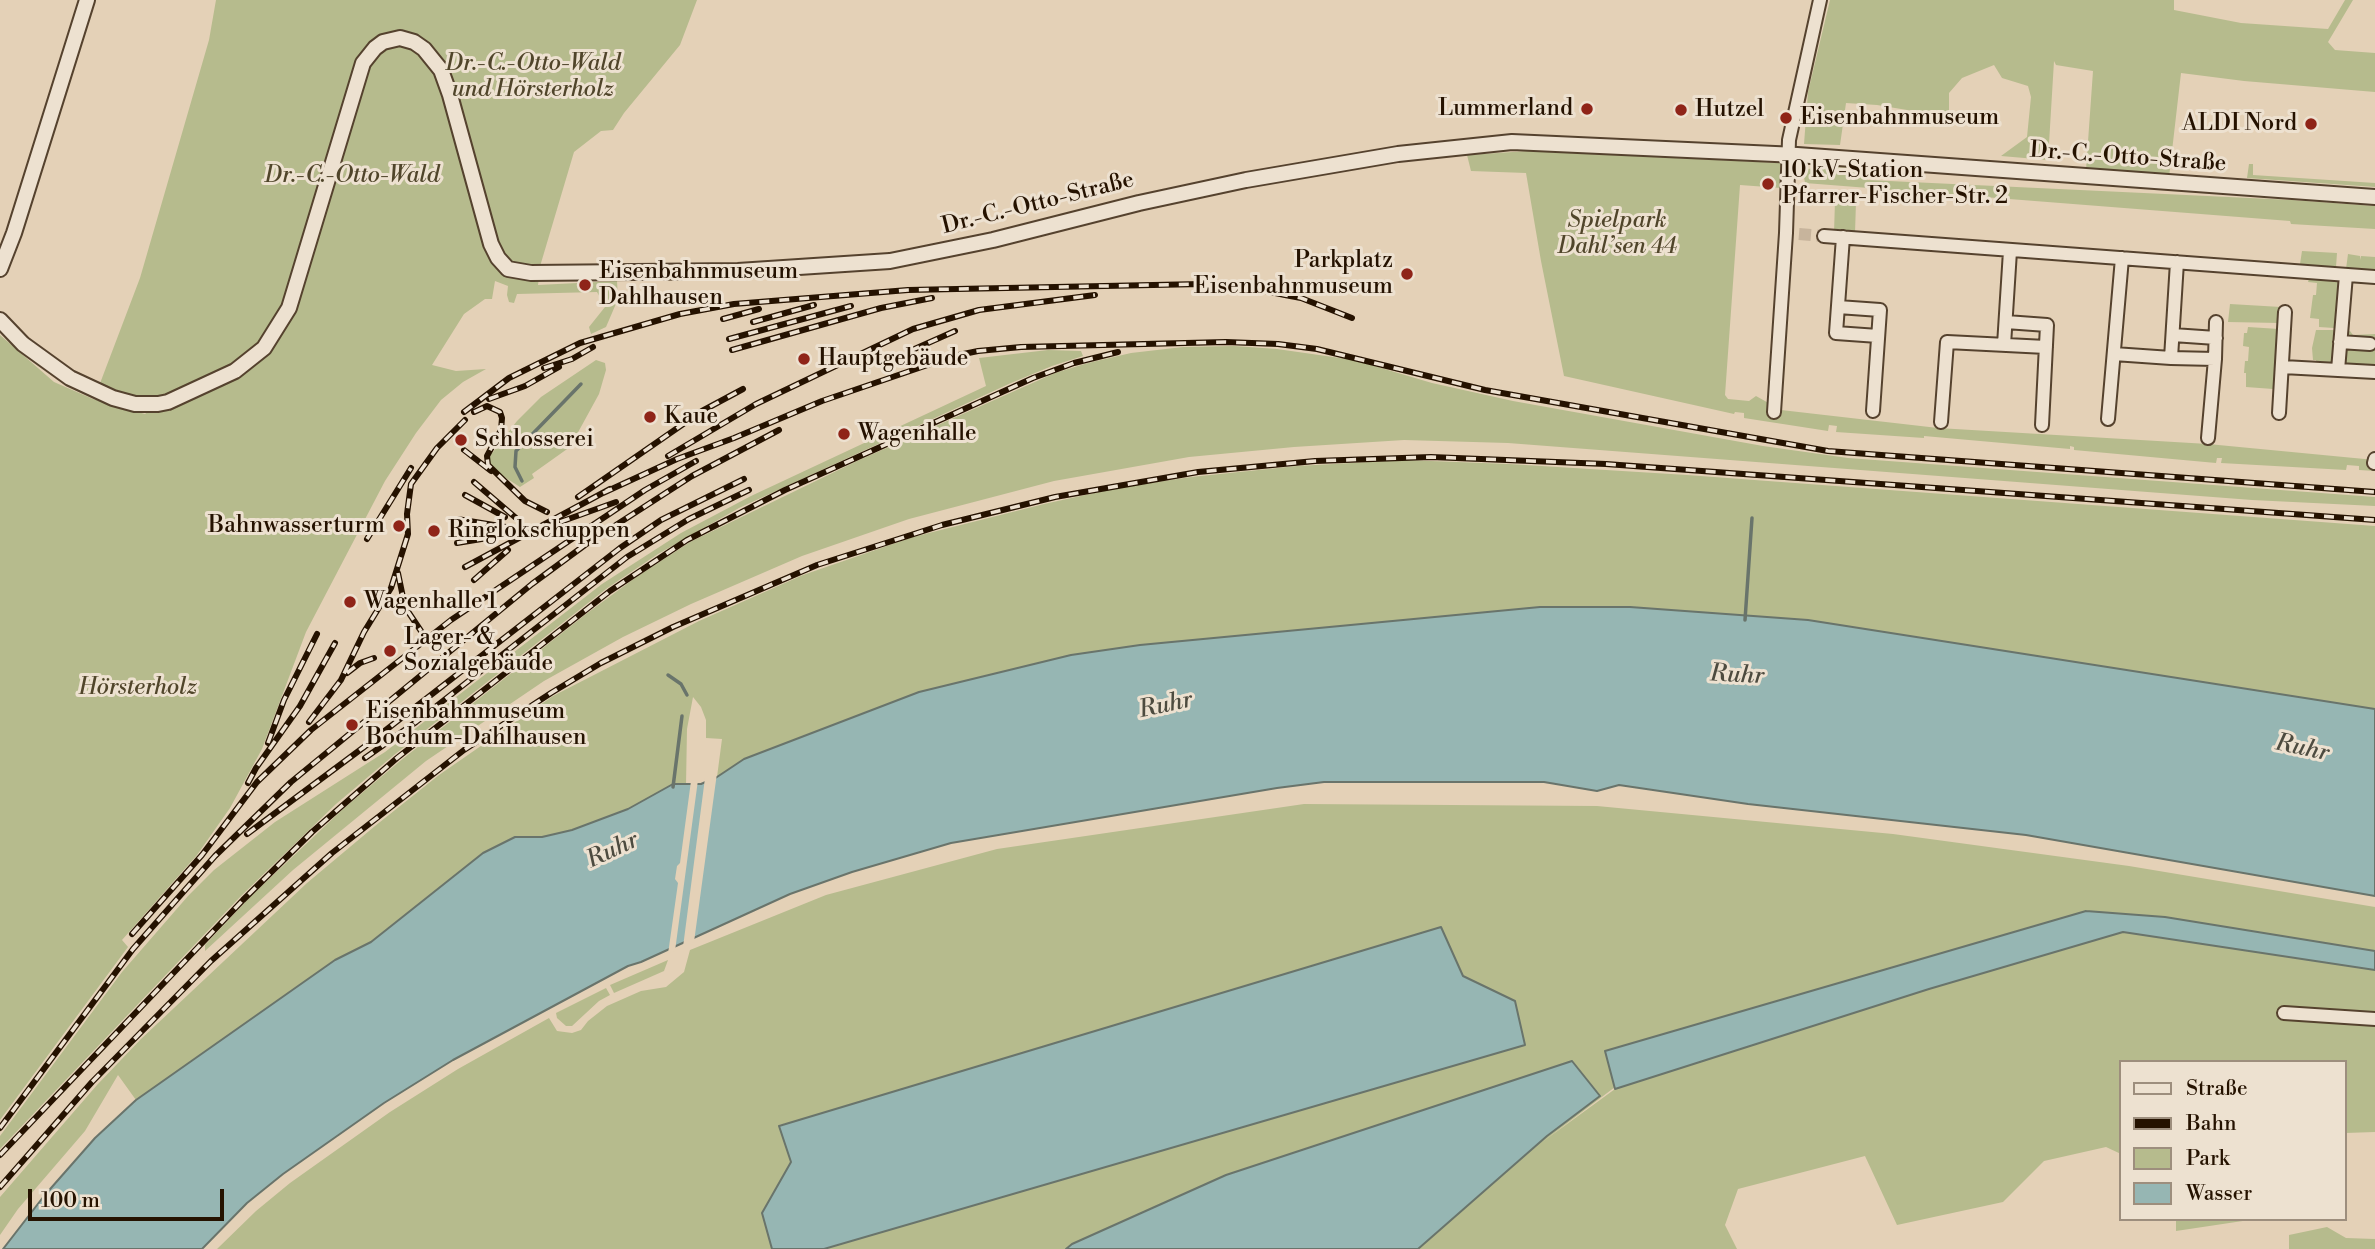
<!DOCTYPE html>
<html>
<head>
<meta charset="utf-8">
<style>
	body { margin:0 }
	#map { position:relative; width:2375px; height:1249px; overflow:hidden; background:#e4d1b7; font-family:"Libre Bodoni",serif }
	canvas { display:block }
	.legend { position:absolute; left:2119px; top:1060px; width:228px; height:161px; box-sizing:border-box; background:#ede1d0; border:2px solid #9d8e7d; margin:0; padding:9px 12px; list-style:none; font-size:21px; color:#251200 }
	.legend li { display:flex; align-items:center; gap:14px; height:35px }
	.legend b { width:35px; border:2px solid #9d8e7d }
	.scale { position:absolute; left:28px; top:1189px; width:196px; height:32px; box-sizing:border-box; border:4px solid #251200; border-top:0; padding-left:9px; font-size:21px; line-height:24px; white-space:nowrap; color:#251200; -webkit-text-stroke:5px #ede1d0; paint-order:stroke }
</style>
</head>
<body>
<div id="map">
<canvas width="2375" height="1249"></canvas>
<ul class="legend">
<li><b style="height:9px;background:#ede1d0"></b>Straße</li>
<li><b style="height:9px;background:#251200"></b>Bahn</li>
<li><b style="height:19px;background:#b6bb8d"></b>Park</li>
<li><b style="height:19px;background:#96b6b3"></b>Wasser</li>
</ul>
<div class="scale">100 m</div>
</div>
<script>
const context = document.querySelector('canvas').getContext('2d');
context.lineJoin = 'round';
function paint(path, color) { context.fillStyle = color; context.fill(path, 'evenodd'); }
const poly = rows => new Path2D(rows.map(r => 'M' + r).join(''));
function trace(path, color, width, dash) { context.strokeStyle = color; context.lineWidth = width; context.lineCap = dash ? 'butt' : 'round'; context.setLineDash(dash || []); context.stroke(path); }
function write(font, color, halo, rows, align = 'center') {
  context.font = font + ' "Libre Bodoni",serif'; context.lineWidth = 6; context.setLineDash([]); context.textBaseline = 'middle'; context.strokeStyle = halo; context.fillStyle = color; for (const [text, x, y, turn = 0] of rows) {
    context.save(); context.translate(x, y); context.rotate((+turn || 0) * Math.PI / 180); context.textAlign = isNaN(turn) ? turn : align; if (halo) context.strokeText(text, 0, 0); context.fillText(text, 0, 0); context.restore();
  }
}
const green = poly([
	[216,0,697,0,680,45,624,113,613,130,601,131,574,152,541,263,538,285,617,281,618,299,606,327,591,334,589,327,605,307,597,292,517,294,514,303,509,302,507,295,508,286,495,281,492,299,485,299,464,314,432,365,456,371,486,369,463,382,441,400,416,433,385,481,306,632,262,749,230,808,197,855,122,940,128,947,0,1120,0,335,54,382,93,399,145,414,166,396,142,399,99,386,140,278,209,40],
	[1830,0,2174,0,2174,10,2241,23,2328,29,2345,0,2353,0,2328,42,2335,50,2375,53,2375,92,2244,81,2181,73,2169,177,2086,170,2093,71,2056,65,2054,61,2048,160,2001,156,2027,137,2031,97,2028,86,2002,78,1994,65,1962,78,1949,93,1949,117,1877,105,1846,103,1840,145,1804,144,1808,92],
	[1528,151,1782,163,1781,188,1740,185,1725,395,1728,399,1749,401,1756,396,1781,410,1938,428,2208,444,2375,460,2375,471,2359,470,2359,466,2347,465,2346,470,2221,463,2222,458,2217,458,2216,463,2074,450,2074,447,2070,446,2070,449,1924,436,1924,438,1836,432,1837,426,1829,425,1828,431,1744,418,1744,413,1735,412,1734,414,1564,376,1541,261,1526,173,1471,171,1467,155],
	[2249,164,2253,164,2253,175,2375,183,2375,187,2247,178],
	[1818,167,1868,168,1868,180,2292,200,2375,206,2375,229,2291,224,2290,221,1805,183,1804,177,1799,176,1804,170],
	[1835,201,1856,202,1855,233,1834,233],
	[2302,251,2337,253,2336,267,2312,267,2311,265,2300,264],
	[2348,254,2360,256,2360,260,2361,256,2375,257,2375,270,2346,269],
	[2310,276,2339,278,2338,308,2334,328,2319,327,2319,319,2310,318,2313,295,2316,295,2317,283,2308,282],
	[2230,304,2281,307,2279,323,2228,322],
	[2248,327,2279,329,2273,389,2246,387,2246,373,2244,373,2245,361,2248,361,2249,347,2243,346,2244,333,2247,333],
	[2316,330,2337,330,2334,349,2339,335,2350,331,2353,335,2375,334,2375,364,2334,364,2333,361,2331,364,2317,365,2316,360,2313,360,2312,348],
	[1234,346,1277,349,1354,360,1432,383,1513,401,1763,446,1848,458,2375,497,2375,506,2252,500,1508,443,1404,440,1294,447,1189,457,1054,481,909,519,802,556,691,604,623,637,544,681,426,761,293,870,205,951,205,945,249,898,343,809,400,761,586,614,635,578,690,542,857,461,1055,373,1088,363,1131,353,1183,347],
	[1048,350,1081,351,1083,356,1052,366,1011,383,739,508,658,554,606,589,394,755,336,804,241,896,0,1149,0,1136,122,972,188,896,214,870,275,822,385,752,602,584,681,533,751,496,986,386,979,358],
	[596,360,605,363,606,370,599,394,570,447,532,474,534,478,520,487,498,473,489,462,489,457,517,421,541,397],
	[1405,460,1509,464,1687,475,2375,526,2375,709,1808,620,1540,607,1140,645,1071,655,919,692,744,759,717,777,722,739,706,738,706,720,701,707,693,697,687,729,686,785,673,784,628,809,572,830,542,837,515,837,483,853,371,942,335,960,136,1100,118,1075,85,1131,18,1209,0,1235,0,1197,97,1085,141,1039,307,883,375,826,439,775,553,696,699,621,803,575,913,537,1044,504,1117,488,1191,477,1297,466],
	[1304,804,1597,806,1893,834,2129,866,2375,907,2375,951,2165,917,2086,911,1913,962,1619,1084,1541,1143,1615,1089,1929,989,2123,932,2375,970,2375,1132,2345,1133,2345,1062,2121,1062,2121,1154,2106,1147,2044,1161,2003,1202,1897,1225,1865,1156,1738,1189,1725,1225,1737,1249,824,1249,1525,1045,1515,1001,1463,976,779,1125,791,1162,762,1213,772,1249,217,1249,256,1211,290,1183,390,1112,458,1069,549,1018,557,1031,572,1033,581,1030,588,1021,607,1006,641,991,666,987,684,972,690,950,826,895,997,849],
	[668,960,664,971,614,993,610,985],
	[606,988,610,995,599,1001,572,1026,566,1026,557,1018,556,1013],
	[2176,1219,2256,1219,2176,1231],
	[2327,1227,2346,1238,2375,1239,2375,1249,2289,1249,2289,1235]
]);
const water = poly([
	[1540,607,1630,607,1808,620,2375,709,2375,896,2026,835,1748,804,1619,785,1597,791,1544,782,1324,782,1277,788,951,843,852,872,790,894,641,962,628,966,453,1060,384,1103,283,1174,247,1203,202,1249,3,1249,44,1196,95,1138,136,1100,335,960,371,942,483,853,515,837,542,837,572,830,628,809,673,784,701,784,717,777,744,759,919,692,1071,655,1140,645,1540,607],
	[2086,911,2165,917,2375,951,2375,970,2123,932,1929,989,1615,1089,1605,1051,2086,911],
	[1441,927,1463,976,1515,1001,1525,1045,824,1249,772,1249,762,1213,791,1162,779,1126,1441,927],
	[1572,1061,1600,1096,1547,1136,1418,1249,1066,1249,1072,1244,1226,1175,1572,1061]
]);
const pier = poly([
	[717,773,694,942,683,947,705,778],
	[698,780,675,951,668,954,678,883,675,879,677,866,680,863,691,781]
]);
const stream = poly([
	[522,481,515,467,516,451,581,384],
	[1745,620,1752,518],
	[668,675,681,684,687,695],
	[673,787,682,716]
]);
const minorTunnel = poly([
	[1799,234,1824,236]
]);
const minor = poly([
	[1824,236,2375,277],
	[1843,237,1836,333,1878,336],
	[2177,262,2171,358,2215,359,2208,438],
	[1838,307,1880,310,1873,411],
	[2006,322,2047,325,2042,425],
	[2173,335,2216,338],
	[2340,342,2370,344],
	[2004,345,2010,251],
	[2114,354,2171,358],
	[2215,359,2216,322],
	[2283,367,2375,372],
	[2338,370,2346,275],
	[1774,412,1786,233,1789,140,1820,0],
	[2279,413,2285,312],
	[2108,419,2122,258],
	[1941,422,1947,342,2046,347],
	[2374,463,2375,459],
	[2284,1013,2375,1019]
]);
const tertiary = poly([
	[0,269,14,233,87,0],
	[0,320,23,344,70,378,113,398,135,404,158,404,168,402,235,371,264,348,289,308,363,63,375,48,383,42,400,38,414,42,424,49,441,70,450,95,491,244,498,258,508,269,531,273,738,271,890,261,993,240,1139,203,1246,180,1398,154,1512,142,1797,155,2375,197]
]);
const rail = poly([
	[723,319,759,309],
	[753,322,814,305],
	[729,339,851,306],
	[732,350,881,308,932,298],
	[910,351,955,331],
	[544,368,572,359,593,347],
	[489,399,525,386,559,367],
	[464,412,509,378,580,343,680,314,734,304,908,290,1202,284,1251,288,1285,295,1301,298,1352,318],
	[474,412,487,406,500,412,502,418,501,430,487,456,488,465,525,501,547,512],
	[464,450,491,471],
	[668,456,756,404,913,329,979,310,1095,295],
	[474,482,516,518],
	[603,493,677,459,734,438,822,401,954,356,978,351,1021,347,1226,342,1278,344,1317,349,1485,390,1828,451,2375,492],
	[465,495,505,517],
	[578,497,702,411,743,389],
	[457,519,512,528],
	[560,522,616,502],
	[367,539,411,468],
	[457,543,512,534],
	[465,567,610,489],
	[398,573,405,607,421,631],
	[474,580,508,550],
	[347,673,360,663,374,658],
	[309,722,341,680,364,632,391,588,408,534,407,514,411,484,437,448,465,420],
	[268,743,284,700,317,634],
	[365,758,416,722,627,557,689,519,749,490],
	[248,783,256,768,300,706,335,643],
	[247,834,364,747,620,548,661,520,744,479],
	[132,934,202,855,257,782,311,730,451,620,645,490,696,461],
	[0,1128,133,949,215,856,291,782,532,584,585,545,692,476,779,430],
	[0,1155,243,900,312,832,397,758,610,591,687,540,785,490,1033,378,1074,363,1118,352],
	[0,1187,92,1082,211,961,332,853,464,750,551,693,601,663,673,627,817,565,942,525,1055,497,1198,472,1315,461,1431,457,1606,464,2375,520]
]);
const markers = [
	[1587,109,7,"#8f2418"],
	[1681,110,7,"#8f2418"],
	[1786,118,7,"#8f2418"],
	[2311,124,7,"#8f2418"],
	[1768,184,7,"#8f2418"],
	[1407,274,7,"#8f2418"],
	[585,285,7,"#8f2418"],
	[804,359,7,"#8f2418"],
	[650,417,7,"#8f2418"],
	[844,434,7,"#8f2418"],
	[461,440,7,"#8f2418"],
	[399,526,7,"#8f2418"],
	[434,531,7,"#8f2418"],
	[350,602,7,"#8f2418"],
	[390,651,7,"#8f2418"],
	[352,725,7,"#8f2418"]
];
const parkNames = [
	["Dr.-C.-Otto-Wald",533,64],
	["und Hörsterholz",533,90],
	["Dr.-C.-Otto-Wald",352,176],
	["Spielpark",1617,221],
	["Dahl’sen 44",1617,247],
	["Hörsterholz",138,688]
];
const poiNames = [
	["Lummerland",1573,109,"right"],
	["Hutzel",1695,110],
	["Eisenbahnmuseum",1800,118],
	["ALDI Nord",2297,124,"right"],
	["10 kV-Station",1782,171],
	["Pfarrer-Fischer-Str. 2",1782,197],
	["Parkplatz",1393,261,"right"],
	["Eisenbahnmuseum",1393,287,"right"],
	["Eisenbahnmuseum",599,272],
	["Dahlhausen",599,298],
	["Hauptgebäude",818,359],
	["Kaue",664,417],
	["Wagenhalle",858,434],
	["Schlosserei",475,440],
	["Bahnwasserturm",385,526,"right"],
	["Ringlokschuppen",448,531],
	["Wagenhalle 1",364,602],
	["Lager- &",404,638],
	["Sozialgebäude",404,664],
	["Eisenbahnmuseum",366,712],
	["Bochum-Dahlhausen",366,738]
];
const streetNames = [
	["Dr.-C.-Otto-Straße",2128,158,4],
	["Dr.-C.-Otto-Straße",1038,204,-14]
];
const waterNames = [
	["Ruhr",1737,676,3],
	["Ruhr",1166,706,-12],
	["Ruhr",2302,749,12],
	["Ruhr",613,851,-25]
];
paint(green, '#b6bb8d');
paint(water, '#96b6b3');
trace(water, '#69746b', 2);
paint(pier, '#e4d1b7');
trace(stream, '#69746b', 3.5);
trace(minorTunnel, '#c7b49c', 12, [12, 6]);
trace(minor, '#55422e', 16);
trace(tertiary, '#55422e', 18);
trace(minor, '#ede1d0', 12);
trace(tertiary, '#ede1d0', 14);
trace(rail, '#251200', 6);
trace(rail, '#ede1d0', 3.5, [10]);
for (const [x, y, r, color] of markers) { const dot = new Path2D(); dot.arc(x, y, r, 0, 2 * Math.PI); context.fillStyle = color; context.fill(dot); trace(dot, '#ede1d0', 2.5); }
write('italic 23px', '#50452a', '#ede1d0', parkNames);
write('23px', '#251200', '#ede1d0', poiNames, 'left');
write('23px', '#251200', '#ede1d0', streetNames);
write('italic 24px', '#4d4b3f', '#ede1d0', waterNames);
</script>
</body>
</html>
